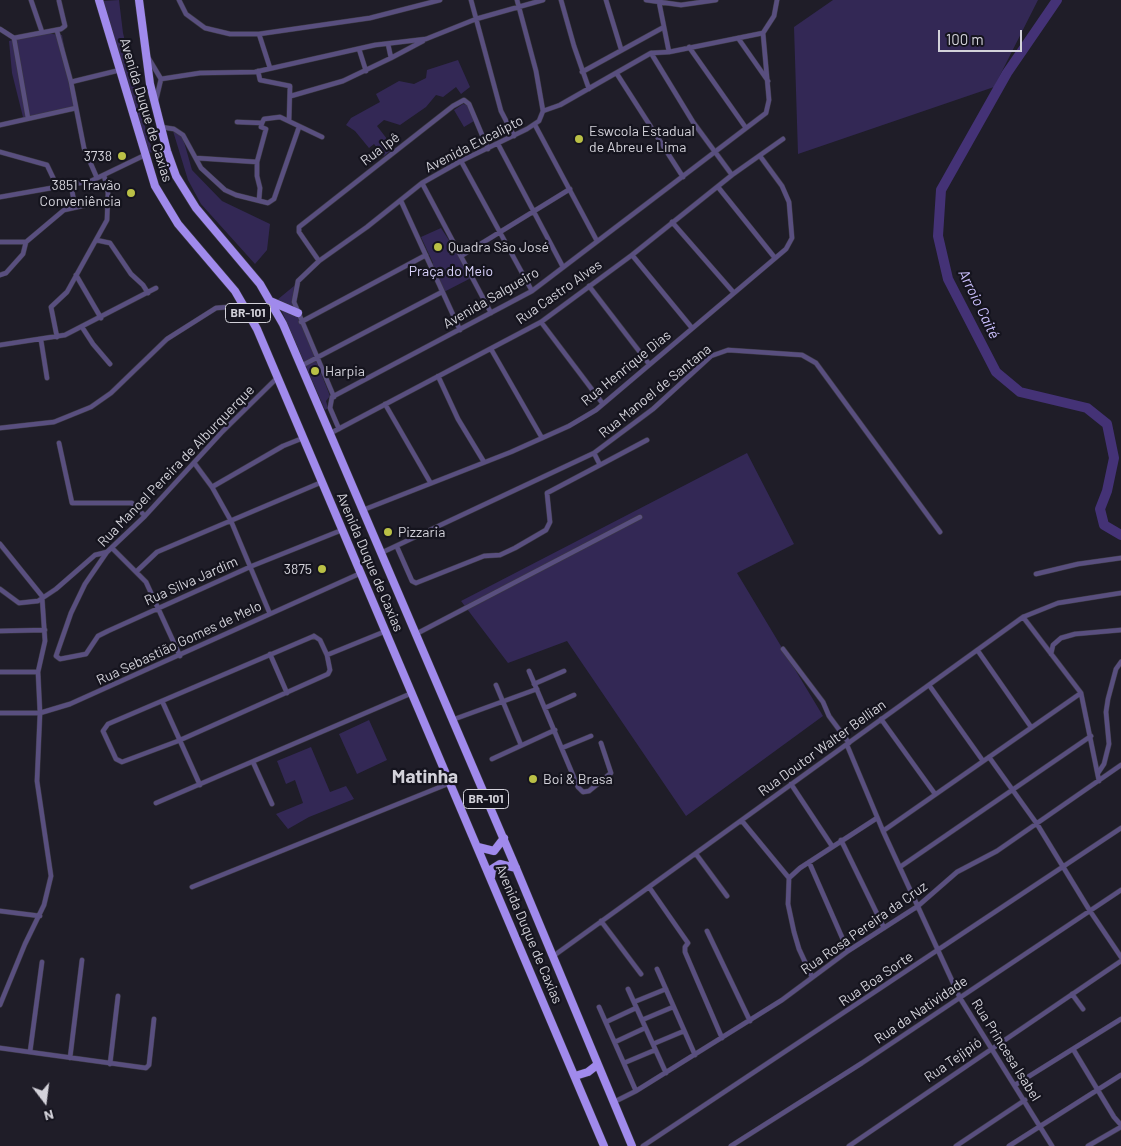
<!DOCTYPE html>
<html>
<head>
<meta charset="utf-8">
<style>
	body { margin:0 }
	#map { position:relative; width:1121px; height:1146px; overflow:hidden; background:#1f1d28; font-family:Barlow,sans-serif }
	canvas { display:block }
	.north { position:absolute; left:20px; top:1076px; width:50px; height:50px; -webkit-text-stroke:4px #15141e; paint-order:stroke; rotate:165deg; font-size:14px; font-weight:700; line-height:20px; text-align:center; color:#d3d2da }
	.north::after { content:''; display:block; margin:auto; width:18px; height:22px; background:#d3d2da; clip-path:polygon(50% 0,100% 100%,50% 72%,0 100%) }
	.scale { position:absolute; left:938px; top:30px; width:84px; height:22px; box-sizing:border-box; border:2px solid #d3d2da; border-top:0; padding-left:6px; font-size:15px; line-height:18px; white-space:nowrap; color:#d3d2da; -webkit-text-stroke:4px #15141e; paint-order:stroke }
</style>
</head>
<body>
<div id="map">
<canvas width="1121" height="1146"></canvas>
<div class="north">N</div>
<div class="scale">100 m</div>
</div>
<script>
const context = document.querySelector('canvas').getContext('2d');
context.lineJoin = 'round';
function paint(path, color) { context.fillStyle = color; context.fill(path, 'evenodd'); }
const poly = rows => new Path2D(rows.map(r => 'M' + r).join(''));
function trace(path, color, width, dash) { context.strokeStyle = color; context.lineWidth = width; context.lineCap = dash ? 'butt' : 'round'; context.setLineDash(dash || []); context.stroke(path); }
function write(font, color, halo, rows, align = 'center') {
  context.font = font + ' Barlow,sans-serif'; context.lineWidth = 4.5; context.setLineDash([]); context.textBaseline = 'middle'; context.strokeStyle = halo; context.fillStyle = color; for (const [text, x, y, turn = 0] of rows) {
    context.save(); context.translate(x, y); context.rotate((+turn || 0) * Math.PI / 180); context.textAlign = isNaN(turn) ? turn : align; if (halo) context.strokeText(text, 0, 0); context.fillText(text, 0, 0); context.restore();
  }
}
const green = poly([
	[119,0,123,33,147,135,153,152,148,153,103,1],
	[833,0,1038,0,994,87,798,154,794,27],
	[42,33,62,35,76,110,24,121,12,73,9,41],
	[458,60,470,87,461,94,456,87,443,97,436,95,426,107,400,125,384,120,377,126,394,148,384,156,374,144,369,148,355,131,346,125,351,118,380,102,376,94,399,81,414,84,426,78,427,70],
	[463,104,468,105,474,121,464,127,454,110],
	[173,131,181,131,192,170,222,201,270,224,267,250,255,264,201,204,188,180],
	[441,228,473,277,440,294,430,265,433,263,421,237],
	[294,286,293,302,330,396,326,401,328,408,325,410,277,300],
	[747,453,794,544,737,573,823,716,686,816,567,641,508,663,461,601],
	[369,720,387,760,357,774,339,734],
	[311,747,330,792,346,786,354,799,309,817,288,829,276,814,303,803,295,780,286,784,277,761]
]);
const river = poly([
	[1057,0,1007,73,941,190,938,236,948,279,996,372,1020,392,1087,408,1107,424,1114,458,1107,491,1100,509,1104,525,1121,535]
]);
const minor = poly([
	[31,0,42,32],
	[179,0,186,14,205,28,230,34,259,34,370,18,440,0],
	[471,0,501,111,514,136],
	[517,0,536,71,543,111],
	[561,0,574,46,589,89],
	[606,0,621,49],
	[646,0,681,5,716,0],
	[659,2,669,52],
	[0,29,14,38,61,29,65,26,59,1],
	[57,31,71,82,84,148,97,178],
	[763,33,774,16,777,0],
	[259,34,270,68],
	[14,38,28,118],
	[738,38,768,81],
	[388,44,391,58],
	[689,47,746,128],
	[359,49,366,71],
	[651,53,693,122,732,175],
	[146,54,161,79,156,100],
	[258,71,260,80,290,86,289,121],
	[582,72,664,27],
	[617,74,683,177],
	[161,79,200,73,255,72,375,45,426,39,476,19,543,0],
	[71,82,120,70],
	[291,96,343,81,391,58,423,41],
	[237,122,262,123,264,119,280,117,322,137],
	[0,125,76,108],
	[535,125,597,241],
	[161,127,174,129,183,135,201,168,225,190,236,195,268,203,274,199,299,127],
	[498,144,563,267],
	[0,152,47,165,58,188],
	[196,158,257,162],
	[461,161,532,291],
	[422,183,491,313],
	[71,185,75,207],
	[718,187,775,258],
	[0,197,91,181,145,155],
	[259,200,260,188,257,176,257,162,266,129,261,127,262,123],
	[401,201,460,330],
	[672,222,734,293],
	[96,240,110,243,131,274,143,285,148,293],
	[0,242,26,242,64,210,109,200],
	[632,255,692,328],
	[461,256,570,189],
	[319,261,299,232,299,227,453,106,464,100,469,104,488,149],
	[0,275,6,273,23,254,26,242],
	[76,275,101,318],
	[589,286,649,364],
	[301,322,426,255],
	[541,322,603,404],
	[82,327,93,344,110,364],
	[57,337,51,307,67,292,107,220,108,193,104,175],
	[41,340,47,378],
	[0,345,65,335,156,288],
	[491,349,542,438],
	[301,366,442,292],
	[438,376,458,419,484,462],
	[277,378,222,432,145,516,107,552,85,584,71,613,56,656,60,659,86,654,98,636,108,631,252,566,342,530],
	[334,397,294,302,298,281,319,261,367,227,422,183,461,161,527,129,539,121,543,111,560,105,651,53,669,52,763,33],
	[385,404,430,482],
	[0,428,54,422,91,407,111,393,167,339,216,308,228,307,247,315],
	[339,429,330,408,332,397,532,291,766,113,769,100,763,33],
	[329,434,541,322,632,255,732,175,783,139],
	[59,443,72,503,132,503,145,516],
	[195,464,212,487,231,521,270,614],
	[600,465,647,440],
	[212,487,283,446,303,438],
	[363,510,511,452,569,426,596,410,786,249,792,238,789,202,782,186,760,156],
	[0,544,42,596,45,641,38,672,40,713,37,781,51,876,44,905,25,944,0,1005],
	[397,547,412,581,416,583,484,556,500,555,515,548,546,530,550,522,547,493,600,465,594,453],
	[112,548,146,582,180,656],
	[381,553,594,453,653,409,711,356,728,350,802,355,816,363,940,532],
	[137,571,157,552,322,482],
	[1036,574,1078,564,1121,558],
	[0,589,19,603,38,601,56,589,95,555,107,552],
	[1023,617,1081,693,1099,781],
	[0,631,45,630],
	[416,634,640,517],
	[314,636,320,640,327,655,330,670,328,674,178,741,122,762,116,759,103,731,108,724,314,636],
	[783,649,823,702,829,716,849,743],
	[978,651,1031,727],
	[270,654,287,693],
	[1051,654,1053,645,1061,638,1075,634,1121,630],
	[327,655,386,631],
	[529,671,578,787,583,792,589,791,611,773,601,743],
	[0,672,38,672],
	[534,684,564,671],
	[496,685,521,745],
	[929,685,983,761],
	[163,703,200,785],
	[545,708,574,695],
	[0,713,40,713,70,704,361,573],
	[881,719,935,794],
	[452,720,537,689],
	[847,745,883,831,960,998,1052,1146],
	[562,748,591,736],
	[989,757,1037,824,1090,911,1121,957],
	[492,759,555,730],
	[253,762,272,804],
	[1098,773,1104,764,1109,744,1106,712,1108,699,1116,669,1121,662],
	[791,784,832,846],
	[156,803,412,693],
	[742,821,789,878],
	[883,831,1081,693],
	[841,840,884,928],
	[696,854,727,896],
	[809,862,848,951],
	[900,867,1091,736],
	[192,887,450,783],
	[649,887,688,943,685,947,685,952,722,1038],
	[0,911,40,916],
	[601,921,641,974],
	[707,931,750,1021],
	[552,957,1023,617,1058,603,1121,593],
	[657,969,695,1055],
	[812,977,799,949,794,932,788,904,789,878,800,868,877,818],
	[628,989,666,1073],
	[1072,994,1083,1009],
	[634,1002,666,989],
	[599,1007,636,1091],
	[642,1020,673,1007],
	[606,1022,636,1008],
	[615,1042,645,1028],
	[653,1044,684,1031],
	[0,1048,146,1068,149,1065,154,1019],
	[1073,1049,1114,1117,1121,1125],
	[30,1052,42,962],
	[70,1058,82,960],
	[624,1063,655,1050],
	[110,1064,118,996],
	[1015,1085,1121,1019],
	[614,1102,636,1091,782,1000,848,951,918,906,957,872,997,851,1121,765],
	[643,1146,1121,828],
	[731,1146,862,1063,1121,890],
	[849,1146,1121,961],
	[956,1146,1025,1100],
	[1009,1146,1121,1075],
	[1088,1146,1121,1127]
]);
const trunk = poly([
	[99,0,155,186,178,224,235,291,257,329,604,1146],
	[139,0,150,84,167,151,176,176,196,208,260,284,283,324,516,868,632,1146],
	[270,301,298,313],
	[478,847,494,851,504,838],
	[491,877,492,869,500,864,516,868],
	[575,1076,588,1072,597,1065]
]);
const markers = [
	[579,139,5,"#bac046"],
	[122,156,5,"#bac046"],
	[131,193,5,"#bac046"],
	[438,247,5,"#bac046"],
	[315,371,5,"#bac046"],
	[388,532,5,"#bac046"],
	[322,569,5,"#bac046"],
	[533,779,5,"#bac046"]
];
const shields = [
	[248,313,45],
	[486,799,45]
];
const shieldNames = [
	["BR-101",248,313],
	["BR-101",486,799]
];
const streetNames = [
	["Avenida Duque de Caxias",146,110,73],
	["Avenida Eucalipto",474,144,-27],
	["Rua Ipê",380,149,-37],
	["Rua Castro Alves",559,292,-35],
	["Avenida Salgueiro",491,298,-30],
	["Rua Henrique Dias",626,368,-39],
	["Rua Manoel de Santana",655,391,-39],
	["Rua Manoel Pereira de Alburquerque",176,466,-46],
	["Avenida Duque de Caxias",370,562,67],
	["Rua Silva Jardim",191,581,-24],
	["Rua Sebastião Gomes de Melo",179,643,-25],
	["Rua Doutor Walter Bellian",822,748,-36],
	["Rua Rosa Pereira da Cruz",864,928,-35],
	["Avenida Duque de Caxias",529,934,67],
	["Rua Boa Sorte",876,979,-34],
	["Rua da Natividade",921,1010,-34],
	["Rua Princesa Isabel",1006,1050,58],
	["Rua Tejipió",953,1060,-35]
];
const poiNames = [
	["Eswcola Estadual",589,131],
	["de Abreu e Lima",589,147],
	["3738",112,156,"right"],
	["3851 Travão",121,185,"right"],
	["Conveniência",121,201,"right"],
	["Quadra São José",448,247],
	["Harpia",325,371],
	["Pizzaria",398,532],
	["3875",312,569,"right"],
	["Boi & Brasa",543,779]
];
const parkNames = [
	["Praça do Meio",451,271]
];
const waterNames = [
	["Arroio Caité",979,304,64]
];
const districtNames = [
	["Matinha",425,777]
];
paint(green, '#332855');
trace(river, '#443276', 10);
trace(minor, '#3c3a44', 5.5);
trace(trunk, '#3c3a44', 9);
trace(minor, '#594f7f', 4.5);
trace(trunk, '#a08aec', 8);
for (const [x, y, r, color] of markers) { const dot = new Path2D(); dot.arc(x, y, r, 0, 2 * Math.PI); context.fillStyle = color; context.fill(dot); trace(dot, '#15141e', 2); }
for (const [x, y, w] of shields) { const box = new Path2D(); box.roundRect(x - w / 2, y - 9.5, w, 19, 4); context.fillStyle = '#15141e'; context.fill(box); trace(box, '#d3d2da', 1); }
write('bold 12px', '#d3d2da', null, shieldNames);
write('14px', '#d3d2da', '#15141e', streetNames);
write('14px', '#d3d2da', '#15141e', poiNames, 'left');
write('14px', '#dbd4fe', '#15141e', parkNames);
write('italic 15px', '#ccc1ff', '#15141e', waterNames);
write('bold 19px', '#d3d2da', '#15141e', districtNames);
</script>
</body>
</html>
